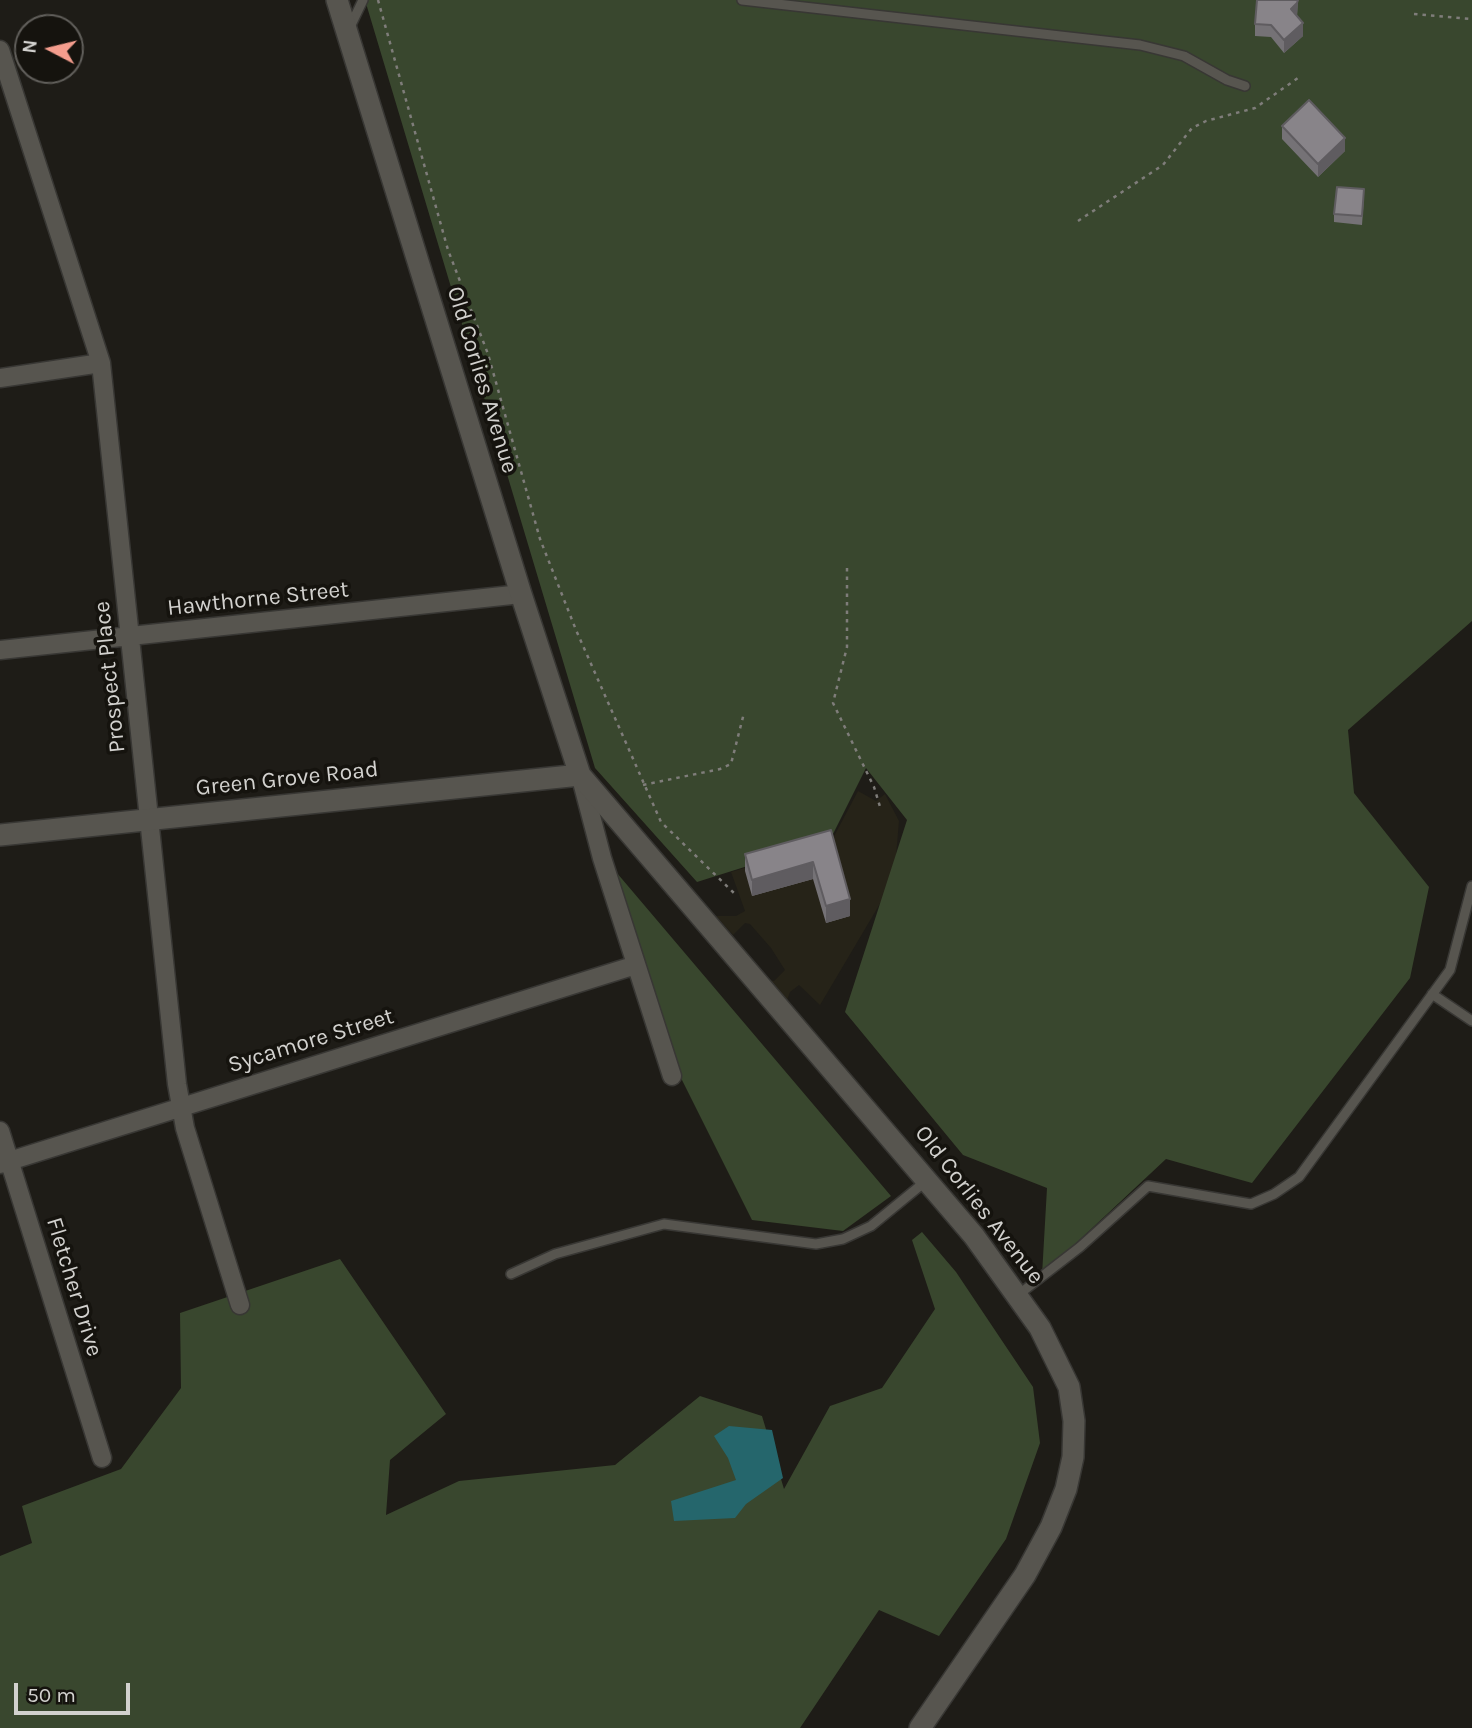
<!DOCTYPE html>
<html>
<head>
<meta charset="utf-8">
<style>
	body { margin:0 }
	#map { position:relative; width:1472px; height:1728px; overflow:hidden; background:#1e1c17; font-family:Karla,sans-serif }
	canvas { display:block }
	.north { position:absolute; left:14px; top:14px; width:70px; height:70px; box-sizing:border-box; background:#15130e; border:2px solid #615f5b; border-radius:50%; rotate:277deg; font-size:19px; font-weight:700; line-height:28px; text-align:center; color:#d2d1ce }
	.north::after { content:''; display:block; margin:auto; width:24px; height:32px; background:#f49d8d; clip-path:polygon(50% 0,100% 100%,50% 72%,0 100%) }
	.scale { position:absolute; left:14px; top:1683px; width:116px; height:32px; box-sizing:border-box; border:4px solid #d2d1ce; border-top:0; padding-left:9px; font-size:21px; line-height:24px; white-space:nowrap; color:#d2d1ce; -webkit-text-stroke:5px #15130e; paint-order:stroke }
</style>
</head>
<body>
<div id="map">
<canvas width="1472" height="1728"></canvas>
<div class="north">N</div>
<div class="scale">50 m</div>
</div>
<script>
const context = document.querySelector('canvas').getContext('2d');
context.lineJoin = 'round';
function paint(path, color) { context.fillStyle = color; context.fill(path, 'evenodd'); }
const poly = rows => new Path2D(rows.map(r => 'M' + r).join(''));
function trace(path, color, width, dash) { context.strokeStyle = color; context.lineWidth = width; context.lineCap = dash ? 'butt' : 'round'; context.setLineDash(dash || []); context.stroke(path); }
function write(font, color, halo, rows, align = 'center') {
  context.font = font + ' Karla,sans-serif'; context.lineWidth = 7; context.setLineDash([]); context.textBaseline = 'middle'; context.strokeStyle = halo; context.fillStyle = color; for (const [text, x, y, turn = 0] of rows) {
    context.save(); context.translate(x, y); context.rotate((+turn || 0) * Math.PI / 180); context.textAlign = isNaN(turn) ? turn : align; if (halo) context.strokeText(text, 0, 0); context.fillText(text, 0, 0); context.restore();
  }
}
const built = poly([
	[858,791,876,801,885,794,899,821,894,880,820,1005,799,985,790,992,786,1003,769,980,774,981,785,970,771,948,750,924,745,923,733,935,716,916,736,916,745,911,731,872,831,842]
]);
const green = poly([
	[365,0,1472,0,1472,621,1348,730,1354,793,1429,887,1410,978,1252,1183,1166,1159,1042,1275,1047,1188,963,1155,845,1012,907,820,866,768,830,840,697,882,595,768],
	[611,866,891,1196,843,1231,752,1220,669,1054],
	[922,1232,956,1272,1033,1387,1040,1443,1006,1539,939,1636,879,1610,800,1728,0,1728,0,1556,32,1543,22,1506,121,1469,181,1388,180,1313,340,1259,446,1414,390,1460,386,1515,459,1481,615,1465,700,1396,762,1416,784,1489,830,1406,882,1388,935,1309,912,1240]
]);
const water = poly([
	[729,1426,772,1430,783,1478,746,1504,735,1518,674,1521,671,1501,736,1480,728,1458,714,1436]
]);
const path = poly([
	[378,0,448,250,488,354,540,539,576,630,661,822,735,894],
	[1414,14,1472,19],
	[1078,221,1163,165,1192,128,1206,121,1255,108,1298,78],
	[847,568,847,647,833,703,874,787,881,810],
	[643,785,720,769,731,764,744,713]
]);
const service = poly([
	[742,0,1140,45,1184,56,1227,80,1245,86],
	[350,27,363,0],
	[1432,994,1472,1021],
	[511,1274,555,1254,664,1224,816,1244,843,1239,871,1226,926,1181],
	[1018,1295,1080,1247,1148,1186,1251,1204,1274,1194,1299,1177,1450,970,1472,886]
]);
const minor = poly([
	[0,50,101,363,177,1084,185,1128,240,1305],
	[0,378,101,363],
	[0,650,521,594],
	[581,778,602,858,672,1076],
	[0,1131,102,1458],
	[0,1164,636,965]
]);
const tertiary = poly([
	[337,0,521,594,580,775,974,1236,1040,1328,1069,1387,1074,1421,1073,1457,1066,1489,1051,1527,1025,1575,920,1728],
	[0,835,580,775]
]);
const wall = poly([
	[1298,0,1297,16,1303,36,1284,53,1271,37,1255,36,1255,24],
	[1282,126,1345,151,1318,177,1282,139],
	[1364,197,1362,225,1334,222,1334,214],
	[831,830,850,916,826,923,813,879,752,896,745,871,745,854]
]);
const shadedWall = poly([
	[1298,0,1297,16,1291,22,1291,9],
	[1303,23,1303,36,1284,53,1284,40],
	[1345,138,1345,151,1318,177,1318,164],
	[813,862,813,879,752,896,752,880],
	[850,899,850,916,826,923,826,906]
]);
const building = poly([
	[1257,0,1298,0,1297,3,1291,9,1303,23,1284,40,1271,25,1255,24,1257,0],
	[1309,100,1345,138,1318,164,1282,126,1309,100],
	[1337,187,1364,189,1362,216,1334,214,1337,187],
	[831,830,850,899,826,906,813,862,752,880,745,854,831,830]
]);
const streetNames = [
	["Old Corlies Avenue",482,380,73],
	["Hawthorne Street",258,599,-6],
	["Prospect Place",110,677,-96],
	["Green Grove Road",287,779,-6],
	["Sycamore Street",311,1041,-17],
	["Old Corlies Avenue",979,1205,52],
	["Fletcher Drive",74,1287,73]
];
paint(built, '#262318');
paint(green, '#39472e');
paint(water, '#25666c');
trace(service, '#383734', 12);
trace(minor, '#383734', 21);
trace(tertiary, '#383734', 24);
trace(path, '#7f7d7a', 2.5, [3.5, 5]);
trace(service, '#57554f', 9);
trace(minor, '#57554f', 18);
trace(tertiary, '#57554f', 21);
paint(wall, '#757276');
paint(shadedWall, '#5f5c60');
paint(building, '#888489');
trace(building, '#5f5c60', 2);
write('23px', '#d2d1ce', '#15130e', streetNames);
</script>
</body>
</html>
